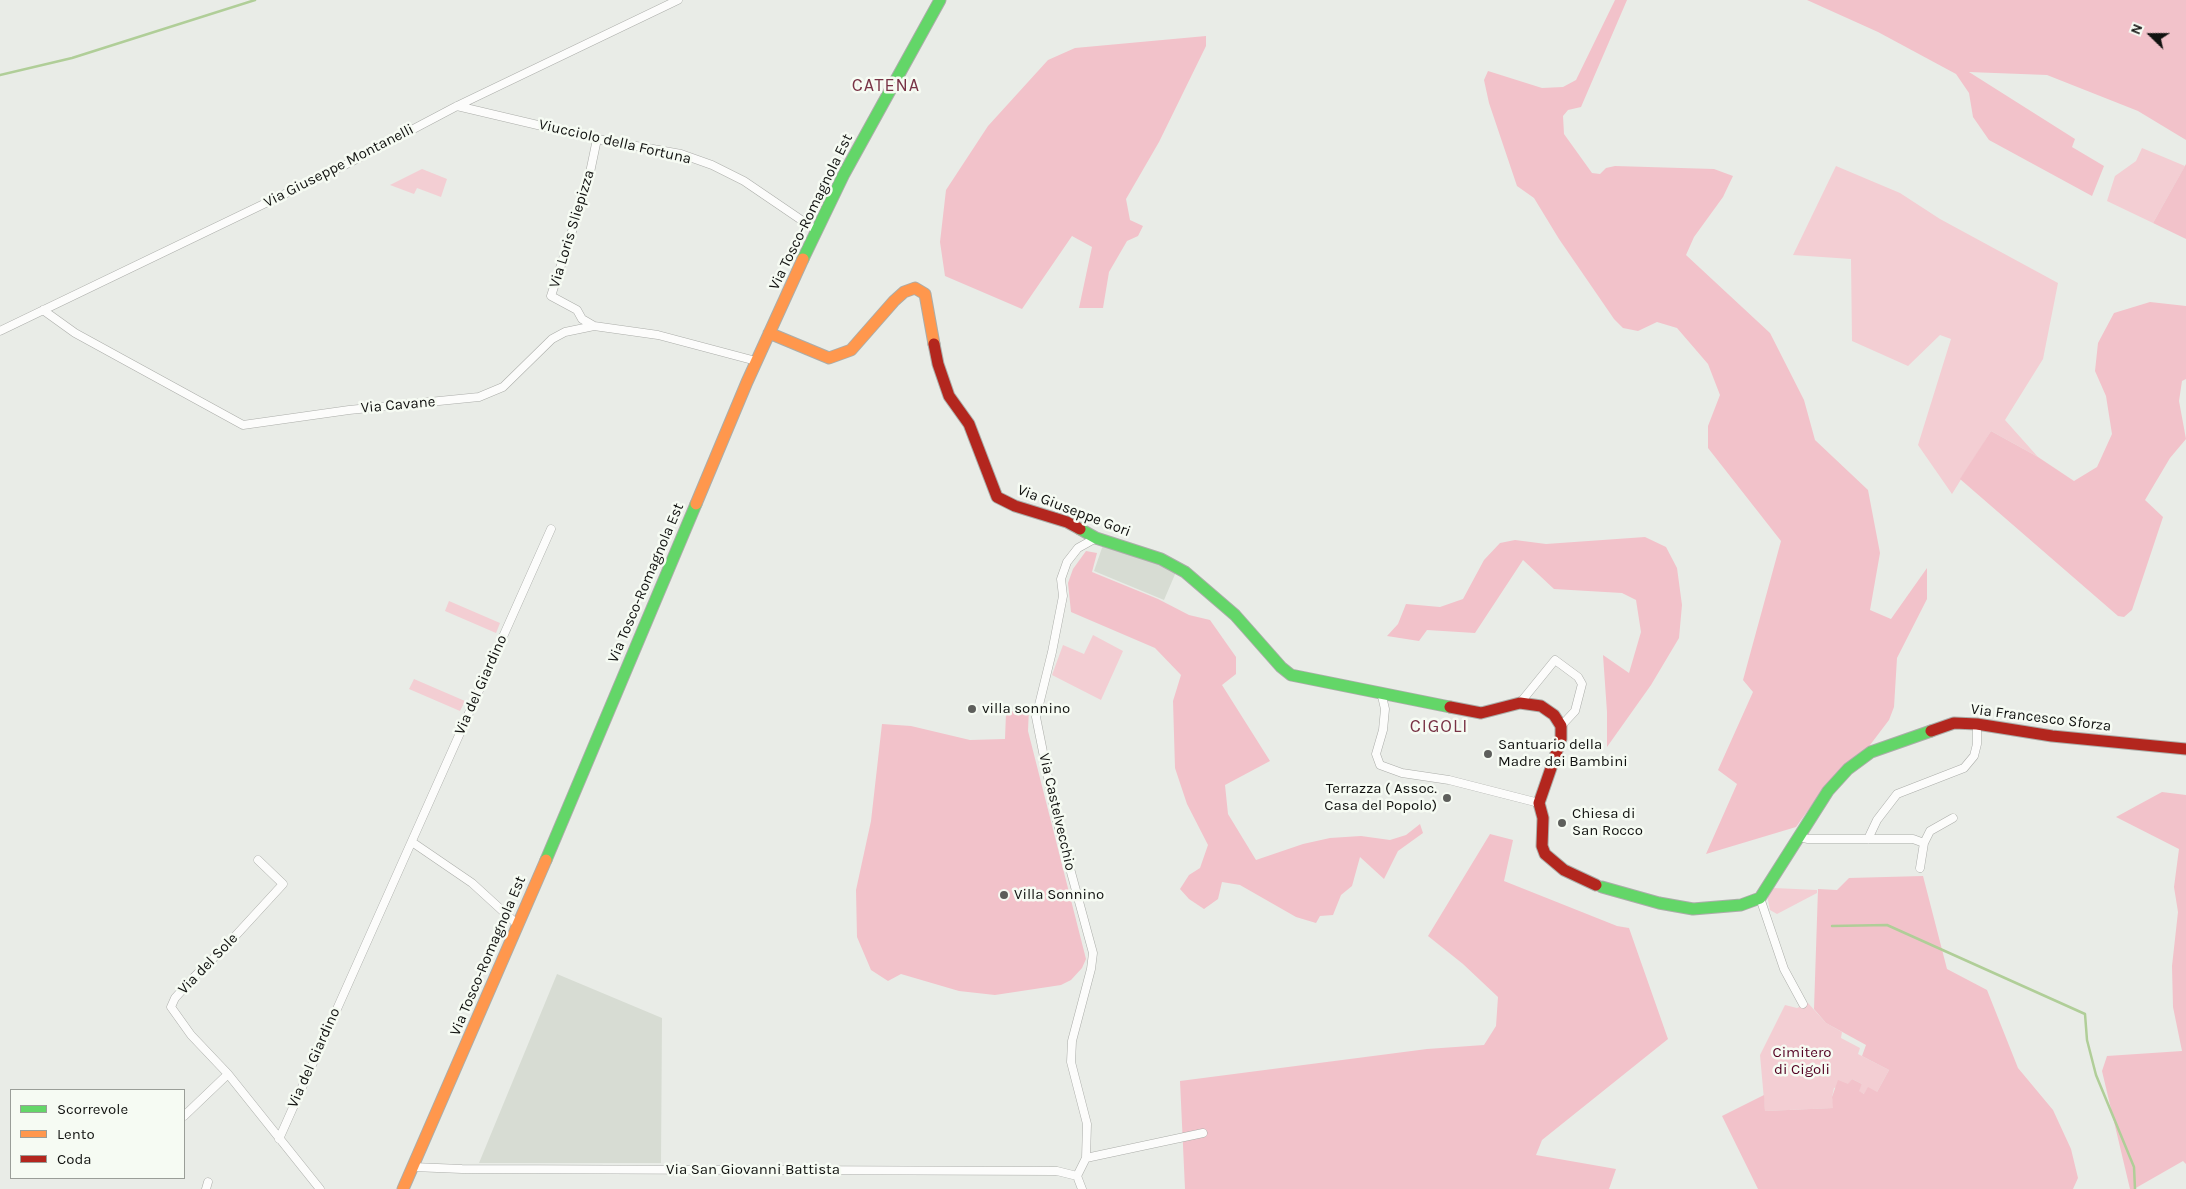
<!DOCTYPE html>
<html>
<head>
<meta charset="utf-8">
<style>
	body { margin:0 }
	#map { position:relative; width:2186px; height:1189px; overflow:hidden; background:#e9ece7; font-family:Karla,sans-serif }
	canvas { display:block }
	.legend { position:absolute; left:10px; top:1089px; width:175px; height:90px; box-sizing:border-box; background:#f6fbf3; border:1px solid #9a9e98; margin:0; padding:6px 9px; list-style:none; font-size:15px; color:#111210 }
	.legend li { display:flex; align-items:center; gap:10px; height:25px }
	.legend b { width:25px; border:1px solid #9a9e98 }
	.north { position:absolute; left:2126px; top:10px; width:50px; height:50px; -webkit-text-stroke:4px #f6fbf3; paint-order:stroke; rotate:292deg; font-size:14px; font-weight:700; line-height:20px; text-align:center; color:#111210 }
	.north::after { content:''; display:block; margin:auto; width:18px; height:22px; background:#111210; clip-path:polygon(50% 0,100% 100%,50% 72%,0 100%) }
</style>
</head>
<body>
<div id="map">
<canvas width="2186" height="1189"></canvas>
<ul class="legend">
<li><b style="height:6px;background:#63d668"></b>Scorrevole</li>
<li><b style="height:6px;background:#ff974d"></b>Lento</li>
<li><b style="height:6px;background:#b3261e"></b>Coda</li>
</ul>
<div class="north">N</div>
</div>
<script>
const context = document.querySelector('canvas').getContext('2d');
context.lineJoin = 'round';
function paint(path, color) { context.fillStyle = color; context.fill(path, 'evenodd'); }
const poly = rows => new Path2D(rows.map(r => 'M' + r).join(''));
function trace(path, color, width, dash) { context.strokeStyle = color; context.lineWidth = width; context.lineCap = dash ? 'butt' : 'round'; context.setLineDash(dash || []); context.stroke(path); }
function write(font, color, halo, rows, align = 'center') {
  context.font = font + ' Karla,sans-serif'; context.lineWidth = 5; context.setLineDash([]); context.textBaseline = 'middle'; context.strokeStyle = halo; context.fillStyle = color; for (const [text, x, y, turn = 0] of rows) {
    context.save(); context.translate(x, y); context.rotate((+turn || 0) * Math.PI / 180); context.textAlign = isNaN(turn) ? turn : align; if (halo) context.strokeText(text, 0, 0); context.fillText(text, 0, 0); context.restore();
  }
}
const built = poly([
	[1103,545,1161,563,1176,572,1164,600,1094,571],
	[557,974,662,1018,661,1163,479,1163]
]);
const green = poly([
	[2142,148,2185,166,2153,223,2107,201,2115,176,2136,161],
	[1836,166,1900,193,1940,219,2058,283,2043,359,2005,420,2038,457,1991,431,1952,494,1918,445,1951,339,1940,335,1908,366,1852,341,1851,259,1793,255],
	[422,169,447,179,441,197,417,188,414,194,390,185],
	[449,601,500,623,496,633,445,611],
	[1093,635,1123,651,1101,700,1052,675,1063,645,1084,654],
	[414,679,465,701,460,711,409,689],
	[1774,888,1817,890,1817,893,1777,914,1770,910,1767,895],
	[1808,1003,1826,1023,1842,1032,1841,1038,1860,1048,1858,1054,1889,1070,1877,1092,1864,1094,1858,1091,1862,1084,1852,1079,1849,1084,1834,1088,1832,1097,1834,1108,1765,1111,1760,1055,1785,1005,1797,1008]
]);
const forest = poly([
	[1615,0,1627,0,1581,107,1568,110,1563,116,1564,134,1592,173,1600,174,1606,168,1615,166,1714,169,1733,176,1723,197,1694,237,1686,255,1770,333,1804,400,1815,440,1868,490,1880,553,1870,610,1891,619,1927,568,1927,599,1897,658,1894,707,1889,720,1867,749,1857,755,1827,784,1796,827,1706,854,1737,784,1718,770,1753,692,1743,680,1781,541,1708,448,1708,426,1720,395,1708,364,1677,328,1657,322,1638,331,1623,328,1614,319,1559,239,1534,198,1517,186,1489,103,1484,80,1488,71,1542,88,1563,87,1576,80],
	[1807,0,2186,0,2186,140,2138,111,2047,75,1969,72,2075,139,2072,147,2104,166,2092,196,1989,140,1973,117,1969,93,1956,74,1878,32],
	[1206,36,1206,46,1159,142,1126,199,1130,220,1143,226,1138,236,1127,241,1109,272,1103,308,1079,308,1092,247,1072,236,1022,309,945,276,940,242,946,190,988,126,1048,60,1075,48],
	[2186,164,2186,239,2153,223],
	[2150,302,2186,306,2186,379,2182,381,2179,401,2186,439,2170,458,2145,500,2163,517,2132,610,2124,617,2118,616,1960,479,1991,431,2038,457,2074,481,2097,467,2112,434,2106,396,2095,371,2098,343,2114,313],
	[1645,537,1666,547,1677,568,1682,605,1679,638,1651,685,1607,747,1607,712,1603,655,1629,673,1641,632,1636,600,1622,593,1554,589,1523,560,1475,633,1427,630,1419,641,1387,636,1398,624,1406,604,1440,607,1463,599,1484,560,1500,543,1515,540,1546,544],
	[1086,551,1097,553,1092,572,1158,599,1189,615,1210,620,1236,657,1236,674,1222,685,1270,761,1225,785,1228,814,1256,860,1303,844,1330,838,1361,836,1390,840,1406,835,1420,824,1423,833,1398,851,1384,879,1360,857,1352,886,1341,895,1333,915,1320,916,1316,923,1296,917,1240,885,1222,882,1218,899,1204,909,1189,899,1180,889,1189,875,1200,868,1208,845,1187,804,1175,768,1173,701,1181,675,1155,648,1071,612,1068,583,1073,569],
	[1029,707,1028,731,1086,959,1082,968,1071,980,1061,985,995,995,959,991,901,974,888,981,871,970,857,937,856,890,871,821,882,724,911,726,970,740,1005,739,1006,713],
	[2162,792,2186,795,2186,1164,2183,1161,2134,1189,2130,1189,2102,1071,2107,1056,2182,1051,2173,1007,2172,966,2178,912,2174,887,2179,849,2116,817],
	[1490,834,1513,840,1504,881,1617,926,1629,928,1668,1039,1542,1140,1536,1155,1616,1169,1609,1189,1185,1189,1180,1081,1427,1049,1484,1045,1496,1026,1498,997,1463,964,1428,936],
	[1923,876,1947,969,1987,990,2018,1068,2053,1110,2071,1149,2078,1178,2073,1189,1758,1189,1722,1116,1764,1095,1765,1111,1833,1108,1832,1097,1838,1080,1848,1084,1852,1079,1862,1084,1859,1091,1864,1094,1868,1087,1877,1092,1889,1070,1862,1056,1866,1045,1826,1023,1814,1009,1818,889,1837,890,1849,878]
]);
const stream = poly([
	[0,75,72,58,255,0],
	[1832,926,1887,925,2085,1014,2087,1040,2096,1075,2134,1167,2135,1189]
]);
const street = poly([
	[457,106,597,139,681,154,712,165,744,181,816,230],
	[43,310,75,333,243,425,349,410,479,397,503,387,552,339,565,332,594,326,658,335,756,361],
	[594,326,582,319,577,310,551,296,588,182,597,139],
	[0,331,349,163,457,106,678,0],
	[1381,692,1385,709,1383,730,1376,754,1380,765,1402,773,1449,780,1539,803],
	[1520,703,1555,660,1578,677,1582,684,1575,711,1561,726],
	[1799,837,1808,839,1913,839,1924,843,1930,831,1953,818],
	[1868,839,1877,820,1897,794,1964,768,1974,756,1977,744,1977,724],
	[412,842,472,883,518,925],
	[258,860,283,884,227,945,194,977,175,998,171,1007,191,1035,228,1074,320,1189],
	[1920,868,1924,843],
	[1760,898,1784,969,1803,1004],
	[184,1116,228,1074],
	[279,1139,551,529],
	[1086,1158,1203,1133],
	[413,1167,462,1169,1057,1171,1077,1176,1082,1189],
	[1077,1176,1086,1158,1087,1124,1071,1062,1072,1041,1091,969,1093,953,1056,817,1036,717,1052,652,1063,596,1061,579,1067,562,1078,548,1096,538],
	[206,1189,208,1182]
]);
const fast = poly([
	[803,259,844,174,940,0],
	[1080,529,1096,538,1161,559,1185,572,1235,615,1281,667,1291,675,1450,707],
	[546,860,696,504],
	[1602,887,1659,903,1693,909,1741,905,1760,898,1828,791,1848,769,1871,752,1931,731]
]);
const slow = poly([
	[769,333,829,358,851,350,894,301,904,292,915,288,925,294,934,344],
	[696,504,747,382,803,259],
	[403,1189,546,860]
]);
const jam = poly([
	[934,344,938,364,949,396,969,424,997,497,1015,506,1067,522,1080,529],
	[1450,707,1481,713,1520,703,1541,706,1554,715,1561,726,1561,739,1539,803,1543,818,1542,846,1545,854,1564,870,1596,885],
	[1931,731,1954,723,1977,724,2052,736,2186,749]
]);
const markers = [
	[972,709,5,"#5d5e5b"],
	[1488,754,5,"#5d5e5b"],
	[1447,798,5,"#5d5e5b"],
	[1562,823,5,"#5d5e5b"],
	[1004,895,5,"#5d5e5b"]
];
const streetNames = [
	["Viucciolo della Fortuna",615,142,13],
	["Via Giuseppe Montanelli",339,166,-27],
	["Via Tosco-Romagnola Est",811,212,-64],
	["Via Loris Sliepizza",572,229,-73],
	["Via Cavane",398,405,-5],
	["Via Giuseppe Gori",1074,511,21],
	["Via Tosco-Romagnola Est",646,583,-67],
	["Via del Giardino",481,685,-66],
	["Via Francesco Sforza",2041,718,7],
	["Via Castelvecchio",1057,812,77],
	["Via Tosco-Romagnola Est",488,956,-67],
	["Via del Sole",208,964,-46],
	["Via del Giardino",314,1058,-66],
	["Via San Giovanni Battista",753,1170]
];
const poiNames = [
	["villa sonnino",982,709],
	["Santuario della",1498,745],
	["Madre dei Bambini",1498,762],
	["Terrazza ( Assoc.",1437,789,"right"],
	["Casa del Popolo)",1437,806,"right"],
	["Chiesa di",1572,814],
	["San Rocco",1572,831],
	["Villa Sonnino",1014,895]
];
const parkNames = [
	["Cimitero",1802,1053],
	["di Cigoli",1802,1070]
];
const quarterNames = [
	["CATENA",886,86],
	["CIGOLI",1439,727]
];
paint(built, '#d7dcd3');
paint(green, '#f3ced3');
paint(forest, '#f2c2ca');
trace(stream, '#b0ce98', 2.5);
trace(street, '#abada9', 9);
trace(fast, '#abada9', 13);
trace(slow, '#abada9', 13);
trace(jam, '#abada9', 13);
trace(street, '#fcfcfb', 8);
trace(fast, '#63d668', 11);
trace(slow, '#ff974d', 11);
trace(jam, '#b3261e', 11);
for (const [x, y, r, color] of markers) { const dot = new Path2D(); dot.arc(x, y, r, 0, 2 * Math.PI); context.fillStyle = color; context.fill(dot); trace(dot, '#f6fbf3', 2); }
write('15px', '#111210', '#f6fbf3', streetNames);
write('15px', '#111210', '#f6fbf3', poiNames, 'left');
write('15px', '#520021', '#f6fbf3', parkNames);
context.letterSpacing = '1px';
write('18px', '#783245', '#f6fbf3', quarterNames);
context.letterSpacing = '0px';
</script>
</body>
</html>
